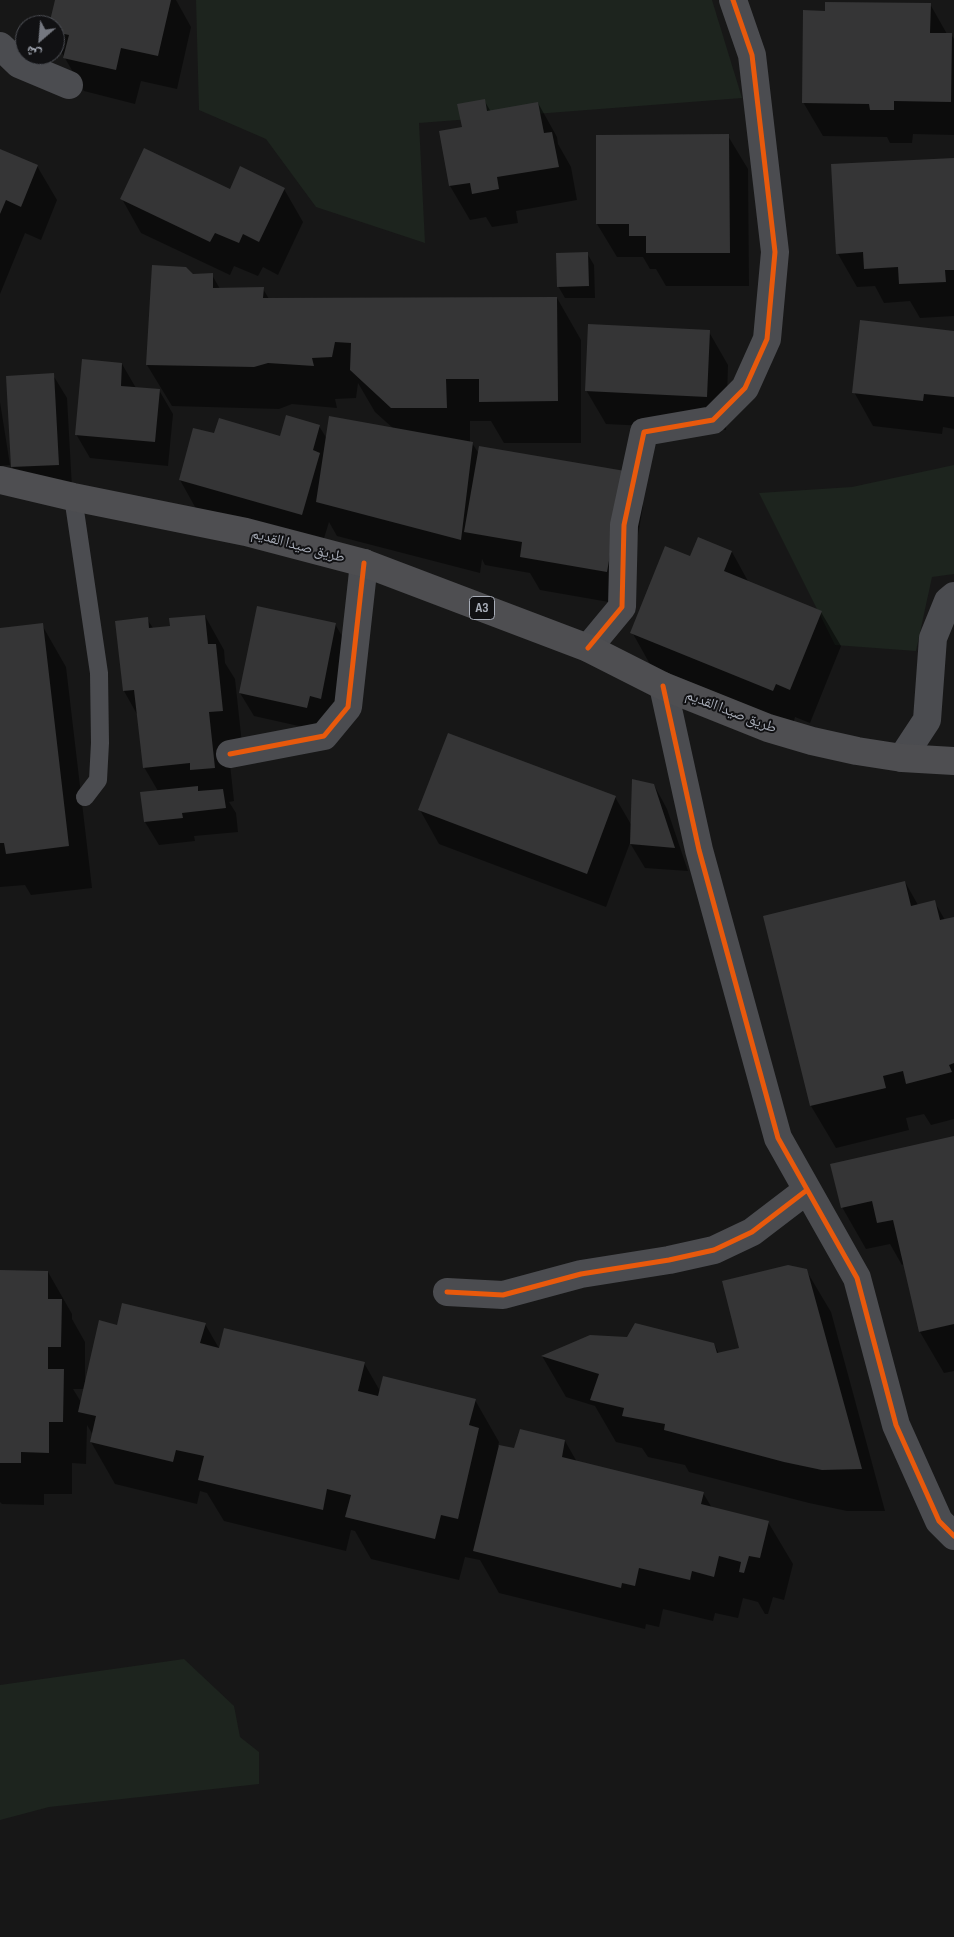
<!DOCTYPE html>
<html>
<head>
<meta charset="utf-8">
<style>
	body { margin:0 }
	#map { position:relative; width:954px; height:1937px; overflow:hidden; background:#171717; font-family:"Sofia Sans Condensed","Noto Naskh Arabic",sans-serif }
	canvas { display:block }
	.north { position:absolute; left:15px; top:15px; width:50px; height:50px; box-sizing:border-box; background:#111113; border:1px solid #4d4f55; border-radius:50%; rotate:207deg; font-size:14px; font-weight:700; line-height:20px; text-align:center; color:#a8adb8 }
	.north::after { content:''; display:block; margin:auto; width:18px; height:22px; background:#757880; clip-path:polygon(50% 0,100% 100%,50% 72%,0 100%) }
</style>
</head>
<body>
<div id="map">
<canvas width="954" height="1937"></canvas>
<div class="north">ش</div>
</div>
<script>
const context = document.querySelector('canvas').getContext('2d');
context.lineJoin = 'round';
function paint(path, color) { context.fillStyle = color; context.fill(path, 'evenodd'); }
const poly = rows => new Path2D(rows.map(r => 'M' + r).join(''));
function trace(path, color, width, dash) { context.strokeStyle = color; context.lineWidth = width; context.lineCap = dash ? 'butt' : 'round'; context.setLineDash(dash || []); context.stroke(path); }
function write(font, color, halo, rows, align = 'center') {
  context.font = font + ' "Sofia Sans Condensed","Noto Naskh Arabic",sans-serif'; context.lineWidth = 4; context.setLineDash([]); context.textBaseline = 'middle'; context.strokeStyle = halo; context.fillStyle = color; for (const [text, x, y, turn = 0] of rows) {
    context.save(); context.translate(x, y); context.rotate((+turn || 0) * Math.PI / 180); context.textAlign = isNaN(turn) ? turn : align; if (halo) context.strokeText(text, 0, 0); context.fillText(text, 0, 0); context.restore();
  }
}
const green = poly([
	[196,0,712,0,742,98,419,123,425,243,316,207,266,139,199,110],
	[954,465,954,574,932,577,916,651,835,645,759,493,852,487],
	[184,1659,234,1706,240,1737,259,1752,259,1784,49,1807,0,1820,0,1685]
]);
const shadow = poly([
	[56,0,176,0,191,27,177,89,141,81,135,104,84,91,55,41,55,25,50,25],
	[930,4,947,34,951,34,954,39,954,135,913,134,912,143,890,143,887,137,823,136,803,102,826,12],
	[484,100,491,112,538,103,557,137,558,144,571,167,577,200,516,211,518,223,492,227,486,217,470,220,450,186,441,132,463,128],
	[728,136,748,169,749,286,666,286,656,269,650,269,643,257,617,257,597,224],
	[0,151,37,166,57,200,41,240,25,233,0,294],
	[954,159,954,316,920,318,910,301,884,303,875,286,857,287,838,254],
	[284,189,303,222,278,275,263,267,258,276,234,266,230,275,141,233,122,199,230,190],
	[587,253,594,265,595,298,565,298,558,286],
	[192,275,212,275,220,289,263,289,269,299,557,298,581,340,581,443,504,443,491,421,470,421,470,443,472,443,479,454,624,473,643,506,626,605,540,590,530,573,485,565,482,559,480,573,337,536,329,522,321,548,199,514,180,480,215,435,280,437,319,426,327,439,394,429,375,412,358,383,356,398,335,399,337,408,292,404,279,409,172,406,147,365],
	[709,332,728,365,726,430,606,424,586,390],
	[954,332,954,429,943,427,942,434,873,426,854,392],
	[122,364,136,388,159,390,173,414,168,466,90,458,76,434],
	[53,375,67,398,72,488,26,490,12,467],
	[0,402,10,465,0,466],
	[732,552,749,583,821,612,841,646,810,723,795,717,793,724,651,666,632,632,691,557],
	[205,616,224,650,225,663,235,679,242,744,228,746,234,801,229,802,236,813,238,832,194,836,195,841,159,845,145,822,158,791,144,767,138,716,124,691,147,619,153,628,171,627],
	[335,624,349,648,334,722,321,731,254,716,240,693],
	[42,625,66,667,92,888,31,895,25,885,0,887,0,629],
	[654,785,667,809,688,871,645,868,630,843,606,907,439,844,420,810,615,797,632,826],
	[905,882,918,905,934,901,945,920,954,918,954,1119,931,1125,924,1114,906,1118,909,1130,836,1148,811,1106,764,917],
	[954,1137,954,1371,944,1373,920,1332,904,1264,902,1265,890,1244,866,1249,842,1207],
	[806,1270,831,1312,885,1511,847,1511,809,1503,689,1472,685,1465,648,1457,642,1448,616,1442,595,1406,566,1397,542,1356,714,1344,719,1354,740,1349],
	[0,1272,48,1272,72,1314,72,1319,85,1342,85,1382,118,1326,205,1324,220,1350,364,1363,380,1391,475,1400,499,1442,498,1446,515,1450,565,1441,577,1462,703,1493,712,1508,768,1522,793,1564,784,1600,773,1597,768,1614,765,1614,758,1602,743,1598,738,1618,715,1613,713,1621,663,1609,659,1627,646,1624,645,1629,499,1593,480,1560,465,1557,459,1580,371,1559,355,1531,351,1530,346,1551,224,1521,207,1493,200,1491,197,1504,115,1484,91,1442,93,1435,87,1425,86,1464,72,1463,72,1494,44,1494,44,1505,2,1504,0,1502],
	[73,1389,84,1389,81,1402]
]);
const building = poly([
	[55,0,171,0,158,56,121,48,116,70,63,58,69,35,55,32,55,25,49,25],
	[825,2,931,3,930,33,952,33,951,102,894,101,894,110,870,110,869,104,802,103,803,10,825,11],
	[485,99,487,111,538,102,544,133,552,132,559,167,497,177,499,189,472,194,470,183,449,186,439,131,462,127,457,104],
	[729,134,730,253,646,253,646,236,629,236,629,224,596,224,596,135],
	[144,148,230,189,240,166,285,188,259,242,243,234,239,243,215,233,210,242,120,199],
	[0,149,38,165,21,207,6,200,0,214],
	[954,158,954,270,945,270,946,282,899,284,898,267,864,269,863,252,836,254,831,164],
	[588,252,589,286,557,287,556,253],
	[152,265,186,267,193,274,213,273,213,288,264,287,263,298,557,297,558,401,479,402,479,379,446,379,447,408,391,408,350,370,351,343,335,342,332,357,312,358,314,366,268,363,254,367,146,365],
	[860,320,954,331,954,397,924,394,923,401,852,393],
	[588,324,710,330,707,397,585,391],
	[82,359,122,363,121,386,160,389,155,442,75,435],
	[54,373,59,465,11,467,6,376],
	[286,415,320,425,313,450,320,453,302,515,179,480,193,428,214,433,219,418,280,436],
	[329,416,473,442,461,540,316,502],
	[479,446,625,471,607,572,520,557,522,542,464,532],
	[698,537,732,551,724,571,822,611,790,690,776,684,773,691,630,633,665,546,690,556],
	[257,606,336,623,321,699,310,696,307,708,239,693],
	[205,615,208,644,216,644,223,711,209,712,215,768,190,770,190,763,143,768,134,690,123,691,115,621,148,617,149,628,170,626,169,618],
	[43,623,69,846,6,854,4,843,0,843,0,628],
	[448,733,616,796,587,874,418,810],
	[632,779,654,784,675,848,630,844],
	[198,786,198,791,223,789,226,808,182,813,183,818,144,822,140,792],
	[905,881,911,906,935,900,940,920,954,917,954,1063,949,1065,952,1072,906,1084,903,1071,883,1076,886,1088,810,1106,763,916],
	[954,1136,954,1324,919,1332,893,1220,877,1223,872,1201,841,1208,830,1164],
	[788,1265,807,1269,862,1469,822,1470,784,1462,664,1430,665,1424,622,1416,624,1408,590,1400,599,1374,541,1356,590,1335,627,1337,635,1323,714,1343,717,1353,739,1348,722,1281],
	[0,1270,48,1271,48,1299,62,1299,61,1347,48,1347,48,1369,64,1369,63,1422,49,1422,49,1453,21,1452,21,1463,0,1463],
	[122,1303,206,1323,200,1343,219,1348,224,1328,365,1362,358,1391,378,1396,383,1376,476,1399,469,1425,479,1428,458,1519,441,1515,435,1539,345,1517,351,1495,327,1489,323,1510,198,1480,204,1456,176,1450,173,1462,90,1442,96,1416,78,1412,99,1320,117,1325],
	[520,1429,565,1440,562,1457,704,1492,701,1504,769,1521,760,1558,749,1556,744,1573,739,1572,741,1562,719,1556,714,1577,692,1571,690,1580,639,1568,635,1586,622,1583,621,1588,473,1551,499,1445,514,1448]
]);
const lane = poly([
	[73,497,99,673,100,743,98,780,85,797]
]);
const street = poly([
	[0,46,19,64,69,85],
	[588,648,622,607,624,525,644,432,713,420,745,388,767,339,775,252,752,55,733,0],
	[663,686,699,850,778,1138,857,1278,896,1425,939,1521,954,1536],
	[230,754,324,736,348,707,364,563],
	[902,758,927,720,933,638,948,601,954,596],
	[447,1292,503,1295,581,1274,669,1260,714,1250,752,1232,807,1190]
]);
const highway = poly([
	[0,480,73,497,246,532,364,563,588,648,663,686,768,728,812,741,857,751,902,758,954,761]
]);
const cycleway = poly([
	[588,648,622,607,624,525,644,432,713,420,745,388,767,339,775,252,752,55,733,0],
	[663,686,699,850,778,1138,857,1278,896,1425,939,1521,954,1536],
	[230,754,324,736,348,707,364,563],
	[447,1292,503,1295,581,1274,669,1260,714,1250,752,1232,807,1190]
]);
const shields = [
	[482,608,25]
];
const shieldNames = [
	["A3",482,608]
];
const streetNames = [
	["طريق صيدا القديم",298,546,15],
	["طريق صيدا القديم",731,712,21]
];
paint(green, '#1d241e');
paint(shadow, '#0007');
paint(building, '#353536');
trace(lane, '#4b4c50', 18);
trace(street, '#4b4c50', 28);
trace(highway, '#4e4e51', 28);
trace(cycleway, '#e8590c', 5);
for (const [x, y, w] of shields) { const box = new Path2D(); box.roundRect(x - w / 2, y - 11.5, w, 23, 4); context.fillStyle = '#111113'; context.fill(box); trace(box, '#a8adb8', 1); }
write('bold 14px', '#a8adb8', null, shieldNames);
write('15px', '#a8adb8', '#111113', streetNames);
</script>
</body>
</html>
